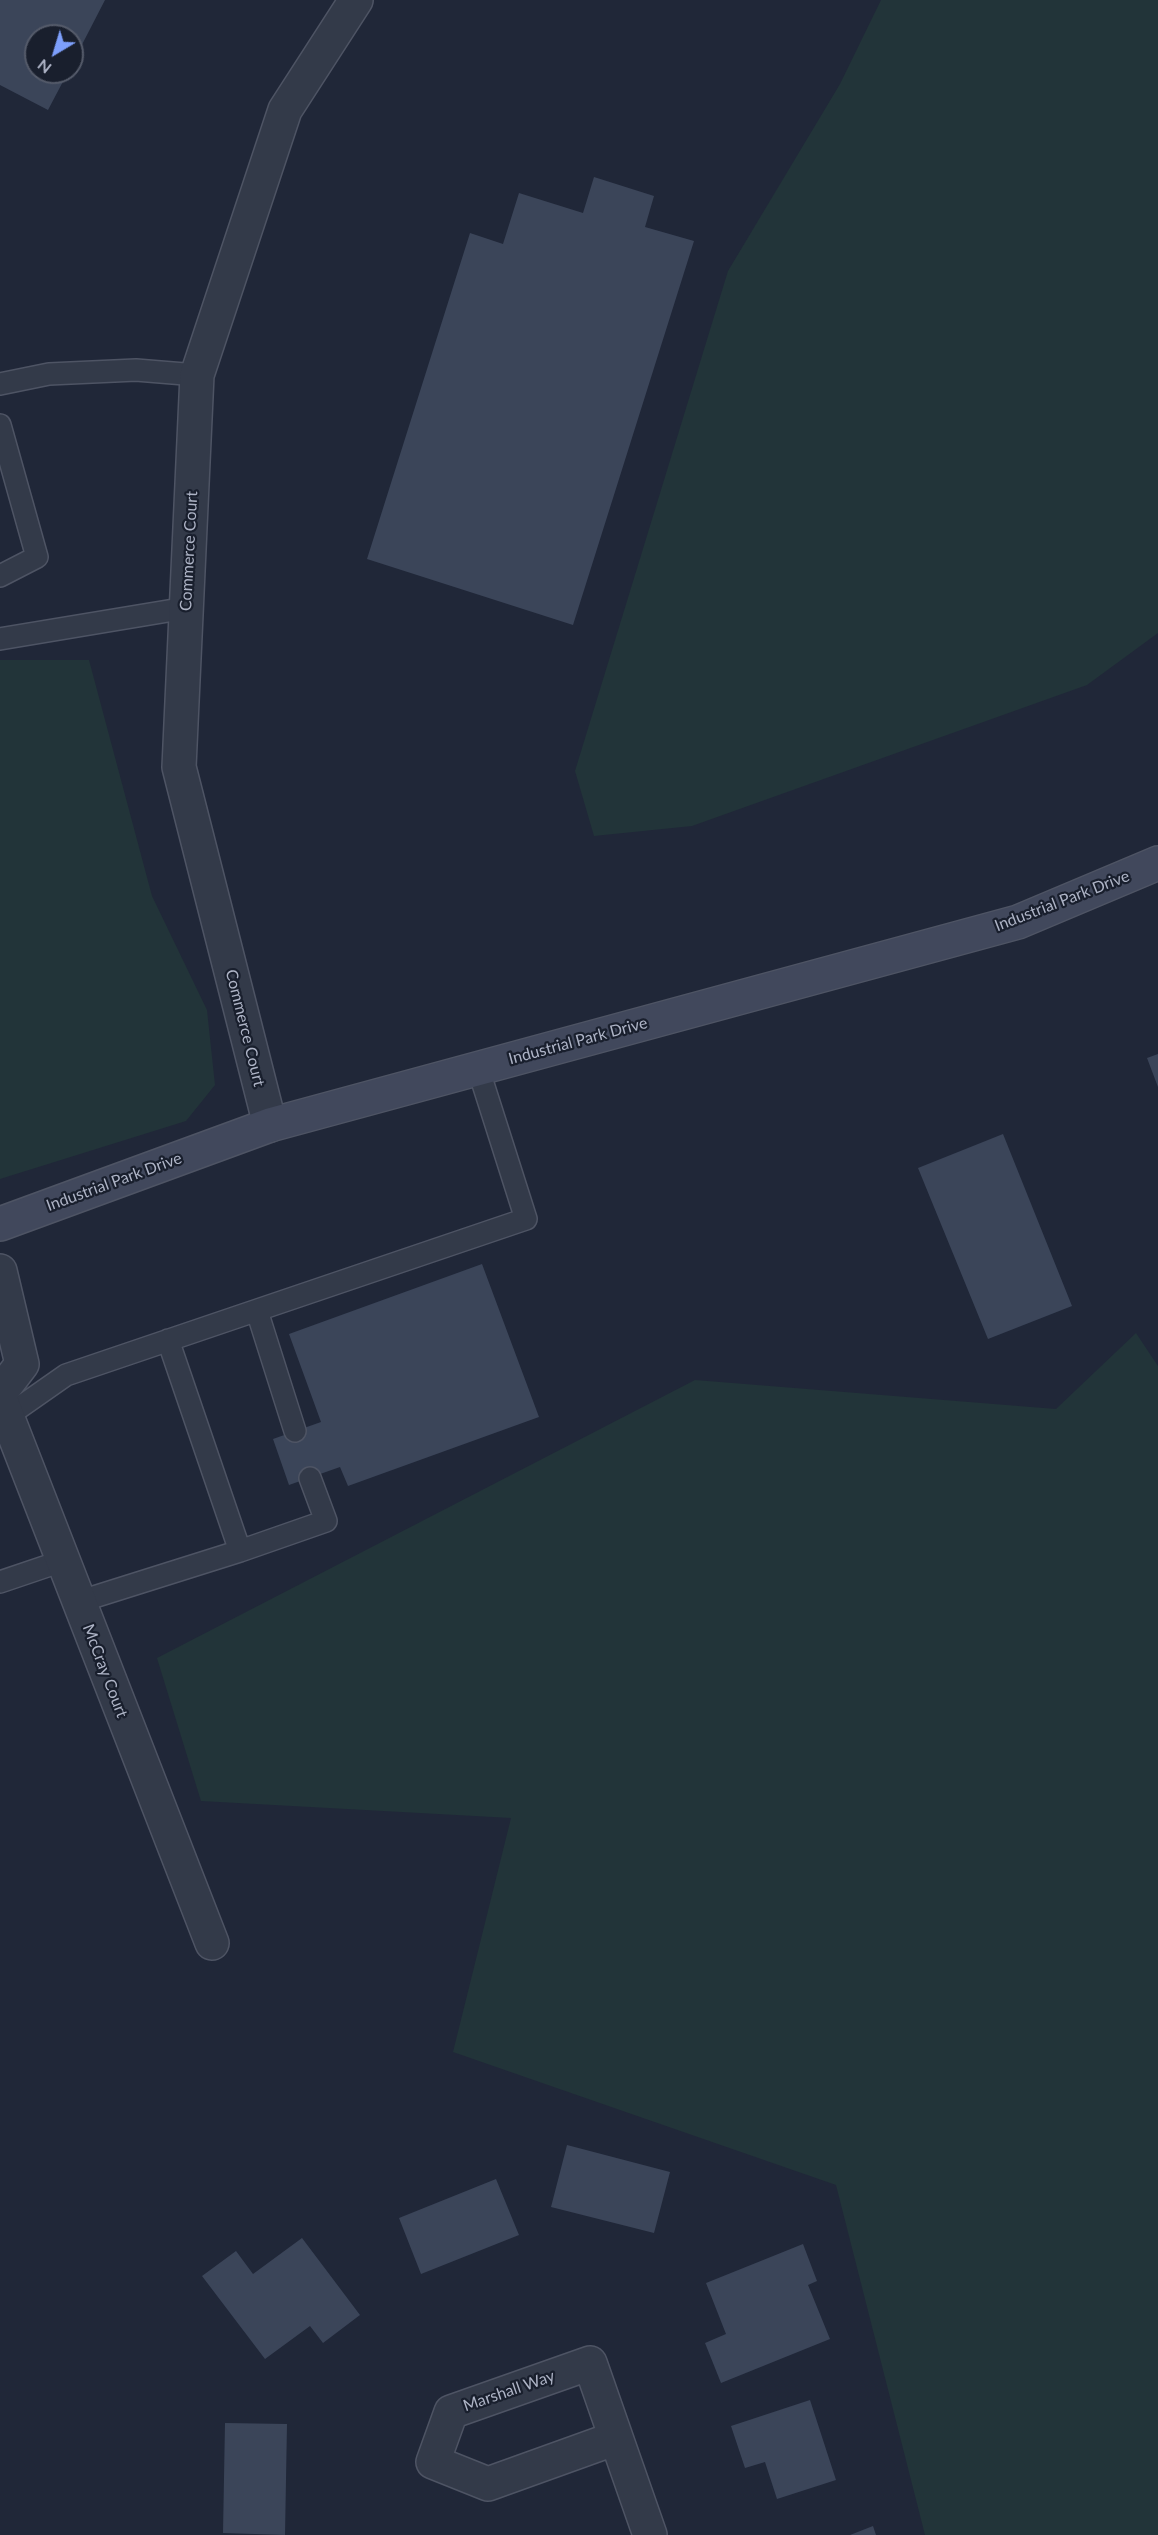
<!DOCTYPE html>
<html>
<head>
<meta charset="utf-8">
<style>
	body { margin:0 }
	#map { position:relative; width:1158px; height:2535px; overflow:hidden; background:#202738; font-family:Lato,sans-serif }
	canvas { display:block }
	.north { position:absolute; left:24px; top:24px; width:60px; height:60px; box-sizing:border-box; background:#191f2d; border:2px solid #555b6a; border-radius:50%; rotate:218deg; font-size:16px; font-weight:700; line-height:24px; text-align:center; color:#aeb4c6 }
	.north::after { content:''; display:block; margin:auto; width:21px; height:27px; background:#7d9ffb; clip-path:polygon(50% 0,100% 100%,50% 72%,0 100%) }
</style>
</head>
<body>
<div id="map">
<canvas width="1158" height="2535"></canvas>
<div class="north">N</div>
</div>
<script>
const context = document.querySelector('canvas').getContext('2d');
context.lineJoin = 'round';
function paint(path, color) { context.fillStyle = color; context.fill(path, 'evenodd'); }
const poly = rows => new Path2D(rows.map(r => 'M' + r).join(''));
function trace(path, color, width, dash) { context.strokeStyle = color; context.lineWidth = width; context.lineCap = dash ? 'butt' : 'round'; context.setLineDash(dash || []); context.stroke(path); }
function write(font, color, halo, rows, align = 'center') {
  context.font = font + ' Lato,sans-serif'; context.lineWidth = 4.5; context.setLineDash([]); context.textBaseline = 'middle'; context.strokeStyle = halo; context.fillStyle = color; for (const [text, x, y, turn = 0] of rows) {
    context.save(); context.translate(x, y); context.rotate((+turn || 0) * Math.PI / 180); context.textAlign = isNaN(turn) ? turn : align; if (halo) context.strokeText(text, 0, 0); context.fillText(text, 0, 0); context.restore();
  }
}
const green = poly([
	[881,0,1158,0,1158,633,1087,685,692,826,594,836,575,771,728,271,840,84],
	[0,660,89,660,152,896,207,1010,215,1085,186,1121,0,1179],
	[1136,1333,1158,1366,1158,2535,925,2535,836,2185,453,2052,511,1818,201,1801,157,1658,695,1380,1056,1409]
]);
const building = poly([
	[0,0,105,0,72,64,72,36,36,36,36,72,68,72,48,110,0,85],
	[594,177,654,196,645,227,694,241,573,625,367,559,470,233,503,244,519,193,583,213],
	[1158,1054,1158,1087,1147,1058],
	[1003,1134,1072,1306,988,1339,918,1168],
	[482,1264,539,1417,348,1486,340,1467,289,1485,273,1439,321,1422,289,1334],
	[567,2145,670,2172,654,2233,551,2207],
	[496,2179,519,2235,421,2274,399,2218],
	[302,2238,360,2315,323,2343,310,2326,265,2359,202,2276,236,2251,253,2274],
	[803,2244,817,2281,808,2285,830,2339,721,2383,705,2343,726,2334,706,2283],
	[810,2400,836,2480,777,2499,765,2462,745,2468,731,2426],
	[225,2423,287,2424,285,2535,223,2533],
	[873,2526,876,2535,850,2535]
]);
const lane = poly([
	[0,384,49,374,136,370,197,375],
	[0,425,37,557,0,576],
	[0,639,186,608],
	[257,1311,295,1431],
	[168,1340,240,1551],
	[6,1417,66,1375,526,1219,478,1068],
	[0,1582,62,1561],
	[78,1602,240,1551,326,1521,310,1478]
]);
const street = poly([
	[270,1125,179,767,197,375,285,110,356,0],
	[0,1271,22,1364,0,1393],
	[0,1398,212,1943],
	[616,2438,488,2484,433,2462,451,2412,590,2363,650,2535]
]);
const secondary = poly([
	[0,1224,270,1125,1018,922,1158,863]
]);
const streetNames = [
	["Commerce Court",189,551,-87],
	["Industrial Park Drive",1062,901,-21],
	["Commerce Court",245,1028,76],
	["Industrial Park Drive",578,1041,-15],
	["Industrial Park Drive",114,1182,-20],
	["McCray Court",105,1671,69],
	["Marshall Way",509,2391,-19]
];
paint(green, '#223439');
paint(building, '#3b4559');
trace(lane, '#4e5464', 24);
trace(street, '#4e5464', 36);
trace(secondary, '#4e5464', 36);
trace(lane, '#333a49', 21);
trace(street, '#333a49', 33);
trace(secondary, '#41485c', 33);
write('16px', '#aeb4c6', '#191f2d', streetNames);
</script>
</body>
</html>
